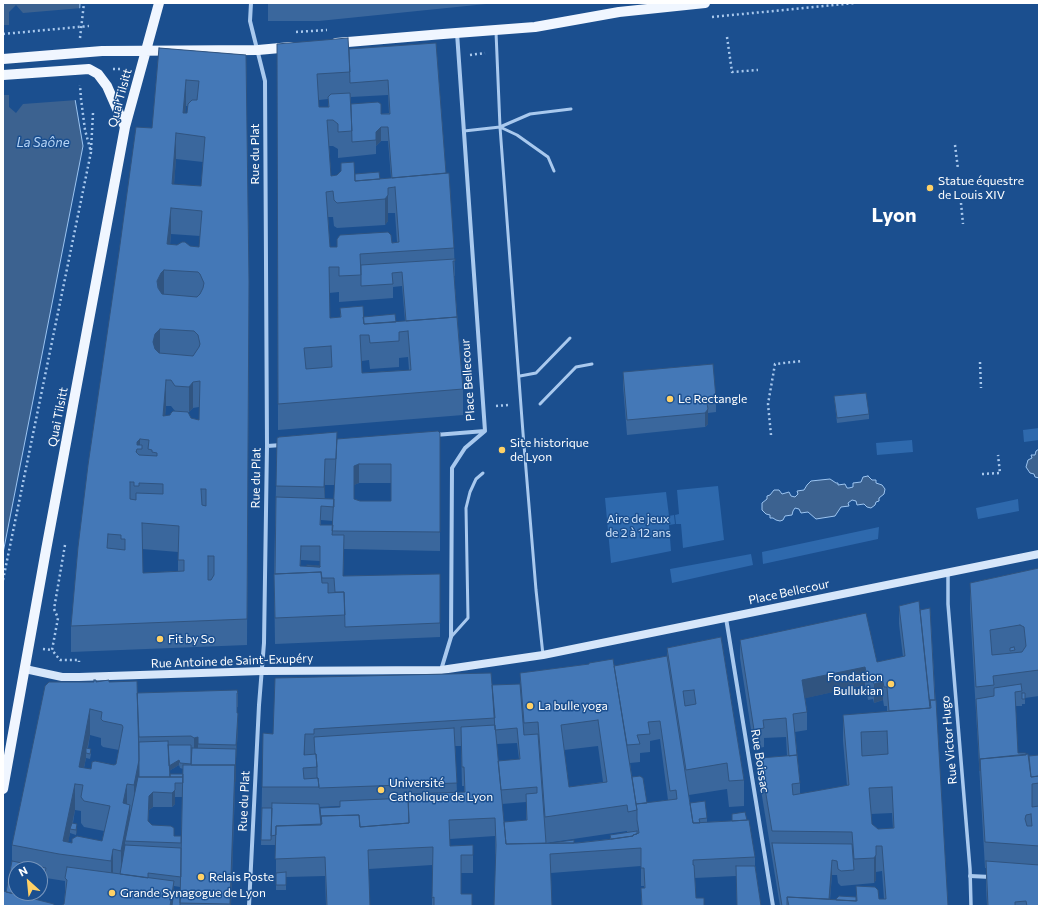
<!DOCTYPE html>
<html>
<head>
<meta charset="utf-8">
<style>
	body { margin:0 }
	#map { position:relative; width:1042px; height:909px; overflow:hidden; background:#1b4f8f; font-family:Commissioner,sans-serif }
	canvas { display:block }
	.frame { position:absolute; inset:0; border:4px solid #fff; pointer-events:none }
	.north { position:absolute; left:8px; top:861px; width:40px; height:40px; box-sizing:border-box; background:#1b4f8f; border:1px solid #7695bc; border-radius:50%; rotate:333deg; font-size:11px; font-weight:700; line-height:16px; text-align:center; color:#fff }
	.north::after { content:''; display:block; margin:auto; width:14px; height:18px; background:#ffd166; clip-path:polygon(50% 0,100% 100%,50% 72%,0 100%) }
</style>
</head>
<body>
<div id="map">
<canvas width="1042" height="909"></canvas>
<div class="frame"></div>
<div class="north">N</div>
</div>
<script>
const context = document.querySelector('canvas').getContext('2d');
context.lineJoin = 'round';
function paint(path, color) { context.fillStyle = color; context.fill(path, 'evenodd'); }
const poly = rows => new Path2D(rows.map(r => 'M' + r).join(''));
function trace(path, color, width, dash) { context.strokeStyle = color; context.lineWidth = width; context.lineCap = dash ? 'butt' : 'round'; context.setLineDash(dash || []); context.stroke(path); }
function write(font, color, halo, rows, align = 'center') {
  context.font = font + ' Commissioner,sans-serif'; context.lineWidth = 3; context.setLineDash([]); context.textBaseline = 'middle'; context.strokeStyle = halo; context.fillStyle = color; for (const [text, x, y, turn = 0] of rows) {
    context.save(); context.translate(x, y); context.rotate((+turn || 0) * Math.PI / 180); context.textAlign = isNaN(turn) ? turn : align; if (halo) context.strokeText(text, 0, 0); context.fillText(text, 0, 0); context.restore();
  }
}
const green = poly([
	[1039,428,1039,440,1024,442,1023,430],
	[912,440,913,452,877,455,876,443],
	[718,486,724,540,683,548,681,524,676,524,675,515,679,514,677,490],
	[666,492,669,516,674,515,675,524,669,525,671,551,611,563,605,498],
	[1018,499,1019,511,978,519,976,508],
	[879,527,878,539,763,564,762,552],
	[751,554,753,565,672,583,670,569]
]);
const water = poly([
	[3,3,80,3,75,99,83,146,3,553,3,3],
	[1039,449,1039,478,1035,477,1034,474,1030,473,1026,467,1028,460,1032,458,1031,455,1035,455,1036,451,1039,449],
	[868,476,872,480,876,480,876,483,882,485,885,489,884,494,879,498,879,501,876,502,875,505,871,508,867,507,864,504,857,505,856,501,852,500,848,503,849,506,841,507,835,516,816,519,808,512,801,513,799,509,795,508,793,511,792,515,785,516,783,520,780,521,776,520,773,518,770,518,770,515,766,514,762,510,762,503,767,499,767,496,770,495,774,490,779,490,782,494,789,492,791,496,795,497,798,494,797,491,804,490,807,485,811,481,830,479,836,483,838,483,838,485,845,484,847,488,849,488,853,487,853,483,861,482,863,477,868,476]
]);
const pier = poly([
	[16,5,23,13,82,8,77,100,23,104,16,113,9,107,9,95,3,95,3,25,9,25,9,12]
]);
const path = poly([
	[712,17,855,3],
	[296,32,327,30],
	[3,34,89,26],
	[727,37,732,72,758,70],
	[80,38,84,3],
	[470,55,485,53],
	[113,69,120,69],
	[955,145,958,169],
	[91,150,93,113],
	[961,203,963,224],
	[980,362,981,388],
	[496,406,509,405],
	[771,435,768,404,775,364,802,361],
	[982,474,1000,473,998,455],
	[65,545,54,609,58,618,52,650,60,660,79,660,79,662],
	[3,580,91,152,85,130,81,99,80,85],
	[43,649,52,650]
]);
const service = poly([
	[496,32,500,127,523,433,536,590,543,655],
	[500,127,517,135,548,157,554,171],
	[464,131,500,127,530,114,571,109],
	[520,376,536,373,570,338],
	[540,404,576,367,592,364],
	[451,637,468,618,466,508,470,492,476,479,483,473]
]);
const pedestrian = poly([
	[948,573,948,604,970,869,971,906]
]);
const minor = poly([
	[457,33,485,431],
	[435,435,485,431],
	[267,446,282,445],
	[726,618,773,906],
	[441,670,451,637,452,468,465,448,485,431],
	[970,876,991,877],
	[249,906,259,705,264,643,267,446,265,81,250,21,251,3]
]);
const secondary = poly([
	[25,669,62,677,79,677,262,671,441,670,543,655,1039,554]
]);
const primary = poly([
	[336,43,443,34,535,27,619,12,705,3],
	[3,59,102,51,258,50,291,47],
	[3,75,89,69,98,74,107,86,125,127],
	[3,789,46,550,125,127,159,3]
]);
const wall = poly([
	[268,3,496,3,319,21,268,21],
	[436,43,446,173,454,248,455,276,454,276,463,389,463,415,278,430,277,44,349,49],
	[388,95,389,113,381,114,351,104,351,97],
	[328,99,328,107,319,107,319,100],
	[381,141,388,141,391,178,379,179,355,174,341,163,341,171,337,175,331,176,329,146,333,146,338,149,338,158,376,154,376,146],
	[388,213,395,213,397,242,392,243,337,239,337,247,330,247,328,217,333,217,334,226,337,228,385,225,388,221],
	[402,286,405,321,396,322,363,317,340,308,340,317,330,318,329,293,339,292,339,302,393,298,393,287],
	[408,357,409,370,362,373,362,361,369,360,370,369,399,367,399,358],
	[159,48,246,55,249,282,247,645,71,652,71,626,152,128],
	[186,106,188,106,187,113,185,113],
	[176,159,203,162,201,186,174,184],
	[171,234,200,236,199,247,170,245],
	[166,406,171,406,175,411,170,415,165,416],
	[199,407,199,420,191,418,177,412,189,412,193,408],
	[142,549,178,552,178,571,143,573],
	[623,372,716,398,716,412,708,413,708,424,705,427,627,435,623,386],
	[834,396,869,414,869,419,837,423],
	[440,433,440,551,344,549,343,576,440,574,440,637,275,644,274,574,276,486,337,439],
	[359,483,391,483,391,501,360,501,354,499,354,485],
	[325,485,335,485,334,499,325,499],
	[321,520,333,521,333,525,321,525],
	[301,560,320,561,320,566,300,566],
	[1039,568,1039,696,1025,698,1025,704,1022,704,1022,706,1015,706,1018,753,1026,755,1029,756,1039,755,1039,906,987,906,986,887,986,868,985,868,970,609,970,583],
	[899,606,920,610,930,608,948,906,780,906,760,784,760,758,787,756,786,737,764,738,764,747,754,749,740,658,740,640,877,662,903,657,899,624],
	[865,685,868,700,873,699,874,703,883,700,884,706,887,706,887,712,843,715,843,741,847,786,800,794,800,783,795,732,807,730,807,712,805,698],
	[892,813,893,829,878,829,872,824,871,814],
	[882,871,884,899,879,899,856,886,856,897,836,900,830,900,832,875,837,875,838,883,841,886,874,883,876,880,876,872],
	[721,637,744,780,744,806,729,807,727,789,689,795,690,803,707,818,707,822,747,820,755,857,755,866,761,906,737,906,736,876,695,878,696,898,704,906,641,906,641,888,644,888,644,886,641,886,641,866,551,873,495,854,495,836,450,839,450,846,473,845,473,873,461,873,461,894,472,906,432,906,432,865,369,869,369,906,326,906,325,876,286,877,286,890,276,890,276,845,261,845,262,787,273,734,492,685,520,685,520,673,614,666,667,656,667,648],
	[660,739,668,800,647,803,632,777,630,763,640,762,640,753,650,752,650,741],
	[517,743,519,759,498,761,497,744],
	[455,746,461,746,462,786,464,786,464,792,457,792],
	[598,746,603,782,569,787,564,750],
	[526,802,526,820,504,822,502,804],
	[340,806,340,807,320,813,319,807],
	[627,831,627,833,610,835,610,839,574,843,546,843],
	[94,682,109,682,137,693,238,693,238,707,237,707,237,713,238,728,236,759,231,906,61,906,64,904,65,892,65,881,46,878,44,888,41,887,40,890,40,869,16,893,39,893,38,900,54,906,6,892,12,861,12,845],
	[90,735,101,738,101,745,103,747,119,750,116,764,114,765,91,769,84,768,86,758,90,759,91,754,88,748],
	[179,765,180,768,183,769,183,774,170,774,169,771],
	[175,797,182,797,181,849,181,836,174,836,152,825,148,821,149,810,153,807,172,807,175,804],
	[75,810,81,811,81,823,84,827,104,831,102,841,72,843,68,842,70,833,76,835,77,829,73,823],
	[174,886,180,887,180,891,174,890]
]);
const shadedWall = poly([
	[186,80,186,106,184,134,183,113],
	[381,127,381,141,376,146,376,132],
	[176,133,176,159,172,210,172,184],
	[388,195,388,221,385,225,385,199],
	[171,208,171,234,167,270,167,244],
	[164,270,164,296,161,299,157,281,161,273],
	[160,329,160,355,155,360,153,342,155,334],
	[166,380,166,406,163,442,163,416],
	[193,382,193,408,189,412,189,387],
	[708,409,708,424,705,427,705,413],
	[140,439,140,449,137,449,137,475,136,452,137,442],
	[325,459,325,485,324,506,324,487],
	[359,464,359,483,354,485,354,466],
	[865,667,865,685,802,699,802,680],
	[883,682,883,700,874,703,874,684],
	[90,709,90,735,86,754,86,753,86,758,80,785,79,767],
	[238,713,238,728,236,759,236,745],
	[305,734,305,759,304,755],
	[198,737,198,751,194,752,194,738],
	[236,749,231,906,230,906,235,765],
	[139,760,139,781,134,811,134,785],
	[179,760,179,765,169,771,169,766],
	[175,783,175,804,172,807,172,793],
	[75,784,75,810,71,829,70,829,70,833,66,855,63,841],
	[127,784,127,810,123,803],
	[153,792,153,807,149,810,148,835,149,796],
	[130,805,130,831,125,841,125,854,121,877,121,851],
	[77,824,77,829,76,835,76,830],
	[113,849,113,875,111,887,111,861],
	[876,855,876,880,874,883,874,858],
	[832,860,832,875,829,906,828,906],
	[46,868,46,878,44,888,44,878],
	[174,881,174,895,172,906,170,906],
	[37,893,39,893,37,906,35,903]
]);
const building = poly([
	[348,38,350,72,317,74,319,107,329,107,328,97,331,94,350,93,352,131,338,132,338,124,333,120,327,120,331,176,337,175,341,171,341,163,354,162,355,181,449,173,454,248,360,254,361,275,339,276,339,267,329,267,330,318,341,317,340,308,363,306,364,324,457,317,463,389,278,404,277,44,348,38],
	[395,187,399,242,392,243,391,235,388,232,340,235,337,239,337,247,330,247,326,192,333,191,334,200,337,203,385,199,388,195,388,188,395,187],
	[408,331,411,370,362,373,360,335,369,335,370,343,399,341,399,332,408,331],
	[331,346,332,367,306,369,304,348,331,346],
	[436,43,446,173,392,178,388,127,381,127,376,132,376,140,352,142,351,104,378,102,381,104,381,114,390,114,388,80,350,83,349,49,436,43],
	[159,48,246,55,249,282,247,619,71,626,78,547,88,465,119,252,136,127,152,128,159,48],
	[186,80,199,81,197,100,192,100,188,104,187,113,183,113,186,80],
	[176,133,205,137,201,186,172,184,176,133],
	[171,208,202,211,199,247,190,246,185,242,182,242,177,245,167,244,171,208],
	[164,270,198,272,200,274,204,283,203,288,200,294,197,297,162,294,158,288,157,281,161,273,164,270],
	[160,329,194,331,198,335,200,344,199,347,193,356,159,353,155,349,153,342,155,334,160,329],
	[166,380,171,380,175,386,189,387,193,382,200,381,199,420,191,418,188,412,173,411,171,413,170,415,163,416,166,380],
	[140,439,149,440,148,449,152,450,152,452,157,453,157,456,139,455,136,452,137,449,142,449,142,445,137,445,137,442,140,439],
	[130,482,134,482,134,486,139,486,139,483,163,484,163,494,136,493,136,500,130,499,130,482],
	[201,489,206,489,206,506,202,505,201,489],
	[142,523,179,526,178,560,184,560,184,571,143,573,142,523],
	[108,534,121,535,121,539,125,539,125,550,107,548,108,534],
	[208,556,214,556,214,575,211,580,208,580,208,556],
	[379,172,380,179,355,181,355,174,379,172],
	[455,259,455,261,453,261,457,317,406,321,402,272,392,273,393,284,361,286,361,265,455,259],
	[395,314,396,322,364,324,363,317,395,314],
	[713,364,716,398,706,398,708,409,705,413,627,420,623,372,713,364],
	[866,393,869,414,837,418,834,396,866,393],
	[438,431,440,433,440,532,332,531,337,439,438,431],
	[359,464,391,464,391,501,360,501,354,499,354,466,359,464],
	[337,432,336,459,325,459,324,487,276,486,277,438,279,437,337,432],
	[276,497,334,499,334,507,321,506,320,525,333,525,332,535,344,535,343,576,440,574,440,623,345,627,344,592,335,592,334,578,322,578,321,572,275,574,276,497],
	[301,546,320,546,320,567,300,566,301,546],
	[307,565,320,566,320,567,307,566,307,565],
	[1039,568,1039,670,993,676,994,685,976,687,970,583,1039,568],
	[1020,625,1024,627,1026,646,1022,652,992,655,990,630,1020,625],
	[321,572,322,583,328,583,328,593,344,592,345,615,275,618,274,574,321,572],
	[919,601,930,708,889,711,887,687,884,687,883,682,874,684,873,681,868,681,865,667,802,680,807,712,793,714,797,755,789,756,786,718,763,720,764,728,754,730,740,640,866,613,877,662,905,656,899,606,919,601],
	[930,608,935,700,930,700,930,706,920,610,930,608],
	[721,637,744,780,729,781,727,763,686,770,667,648,721,637],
	[694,690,696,704,685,706,683,691,694,690],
	[1014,647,1015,650,1010,651,1010,648,1014,647],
	[667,656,693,823,749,820,755,857,693,860,693,865,694,865,696,898,704,898,704,906,642,906,641,888,645,888,644,868,641,868,641,848,550,854,552,906,494,906,496,845,495,818,449,820,450,846,473,845,473,855,461,855,461,894,472,894,472,906,434,906,434,897,432,898,433,847,368,850,370,906,327,906,325,857,275,859,276,826,322,824,321,816,359,815,360,827,409,823,408,794,465,792,464,767,462,767,461,727,495,725,506,844,577,843,613,839,633,836,633,835,639,833,637,820,637,810,636,804,677,799,676,790,670,791,660,721,648,722,650,734,637,735,640,744,627,745,614,666,667,656],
	[613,659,637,810,628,812,627,805,545,817,538,722,524,723,520,673,589,664,589,663,613,659],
	[598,720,607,782,569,787,561,725,598,720],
	[491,673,495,718,314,729,314,734,305,734,304,755,316,754,317,767,303,768,304,779,318,778,319,787,262,787,263,733,273,734,275,678,491,673],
	[94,680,96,680,96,682,109,680,109,682,137,681,139,760,134,785,127,784,123,803,130,805,121,851,113,849,111,861,59,854,12,845,45,686,49,682,94,682,94,680],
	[90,709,102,712,101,719,103,721,122,725,123,727,116,764,114,765,95,761,92,762,91,769,79,767,90,709],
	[75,784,83,785,81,797,84,801,110,806,102,841,77,836,72,839,72,843,63,841,75,784],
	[520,684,524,735,538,734,546,843,506,844,504,822,527,820,526,794,537,793,537,787,501,790,498,761,520,759,517,728,495,730,492,685,520,684],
	[1021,684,1022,691,1015,692,1018,753,1026,753,1026,755,980,759,980,771,976,699,994,696,994,688,1021,684],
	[237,690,238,693,237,693,237,713,238,713,236,745,198,744,198,737,194,738,191,736,139,737,137,693,237,690],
	[1022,693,1025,693,1025,699,1022,699,1022,693],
	[930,700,936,700,948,906,789,906,787,897,857,901,856,886,875,887,878,890,879,899,886,899,882,846,876,846,876,855,874,858,854,859,852,832,772,831,760,758,797,755,800,783,792,784,793,795,849,785,843,715,931,708,930,700],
	[887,731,888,754,862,756,861,732,887,731],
	[892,787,894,828,878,829,872,824,869,788,892,787],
	[454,728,457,783,319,788,318,778,317,778,317,767,316,754,315,754,314,737,454,728],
	[168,741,170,777,139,777,139,742,168,741],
	[168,745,191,745,191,764,180,763,179,760,169,766,168,745],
	[86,748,91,749,90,754,86,753,86,748],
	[192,748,236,749,235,782,235,765,191,765,192,748],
	[1028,754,1031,777,1039,776,1039,783,1032,784,1032,807,1039,806,1039,846,985,842,980,759,1028,754],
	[1031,814,1032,826,1027,826,1025,819,1026,815,1031,814],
	[1039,755,1039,776,1031,777,1029,756,1039,755],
	[183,765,235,765,230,904,180,903,183,765],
	[170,774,183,774,183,777,170,777,170,774],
	[640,776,643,778,647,803,636,804,632,777,640,776],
	[138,777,183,777,183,783,175,783,175,790,172,793,153,792,149,796,148,821,152,825,171,826,174,828,174,836,181,836,181,843,125,841,138,777],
	[408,798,409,823,360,827,359,815,321,816,321,820,320,808,340,807,340,801,408,798],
	[705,801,707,818,699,819,700,823,693,823,690,803,705,801],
	[272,803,319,804,321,825,276,826,276,835,271,836,272,803],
	[262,808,272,808,271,840,261,840,262,808],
	[745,812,747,820,732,821,732,814,745,812],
	[72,823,77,824,76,830,70,829,72,823],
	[637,831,637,834,633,835,633,836,611,839,610,835,637,831],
	[574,840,574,843,550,843,574,840],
	[772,843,852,844,854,870,841,871,838,869,837,861,832,860,829,899,787,897,787,906,782,906,772,843],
	[125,845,181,848,181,877,148,873,148,878,120,874,125,845],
	[12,861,46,868,44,878,41,878,40,880,40,869,16,869,16,893,37,893,36,899,6,892,12,861],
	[986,861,1039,865,1039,906,1027,906,1026,901,1015,902,1015,906,988,906,986,861],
	[736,866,755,866,761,906,737,906,736,866],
	[67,867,174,881,170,906,61,906,64,904,67,880,65,878,67,867],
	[286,872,286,885,276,885,276,873,286,872],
	[174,890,180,890,180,906,172,906,174,890],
	[3,891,54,904,54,906,3,906,3,891],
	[839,896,856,897,856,901,836,900,836,899,839,896]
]);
const markers = [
	[930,188,4,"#ffd166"],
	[670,399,4,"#ffd166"],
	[502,450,4,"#ffd166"],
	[160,639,4,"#ffd166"],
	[891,684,4,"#ffd166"],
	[530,706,4,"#ffd166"],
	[381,790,4,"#ffd166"],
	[201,877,4,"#ffd166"],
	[112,893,4,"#ffd166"]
];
const streetNames = [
	["Quai Tilsitt",120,98,-75],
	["Rue du Plat",255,154,-90],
	["Place Bellecour",468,380,-94],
	["Quai Tilsitt",58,417,-79],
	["Rue du Plat",256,478,-89],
	["Place Bellecour",789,592,-12],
	["Rue Antoine de Saint-Exupéry",232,661,-2],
	["Rue Victor Hugo",949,740,-95],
	["Rue Boissac",760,761,81],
	["Rue du Plat",244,801,-87]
];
const poiNames = [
	["Statue équestre",938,181],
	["de Louis XIV",938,195],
	["Le Rectangle",678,399],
	["Site historique",510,443],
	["de Lyon",510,457],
	["Fit by So",168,639],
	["Fondation",883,677,"right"],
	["Bullukian",883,691,"right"],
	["La bulle yoga",538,706],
	["Université",389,783],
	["Catholique de Lyon",389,797],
	["Relais Poste",209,877],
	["Grande Synagogue de Lyon",120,893]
];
const parkNames = [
	["Aire de jeux",638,519],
	["de 2 à 12 ans",638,533]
];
const waterNames = [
	["La Saône",43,143]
];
const townNames = [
	["Lyon",894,215]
];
paint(green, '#2e69ad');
paint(water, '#3c6290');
trace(water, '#9cc4f0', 1);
paint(pier, '#1b4f8f');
trace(path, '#a9c9ee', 2.5, [2, 3]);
trace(service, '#a9c9ee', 3);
trace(pedestrian, '#a9c9ee', 3.5);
trace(minor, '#a9c9ee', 4);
trace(secondary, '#d6e6fa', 8);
trace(primary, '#f0f6ff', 10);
paint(wall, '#3a679d');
paint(shadedWall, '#305480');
paint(building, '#4478b7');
trace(building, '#305480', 1);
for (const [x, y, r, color] of markers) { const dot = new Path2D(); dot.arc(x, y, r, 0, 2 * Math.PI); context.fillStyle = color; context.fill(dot); trace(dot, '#1b4f8f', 1.5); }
write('12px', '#fff', '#1b4f8f', streetNames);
write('12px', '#fff', '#1b4f8f', poiNames, 'left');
write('12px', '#cfe3fa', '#1b4f8f', parkNames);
write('italic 13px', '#b5d3f5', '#1b4f8f', waterNames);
write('bold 20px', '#fff', '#1b4f8f', townNames);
</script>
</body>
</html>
